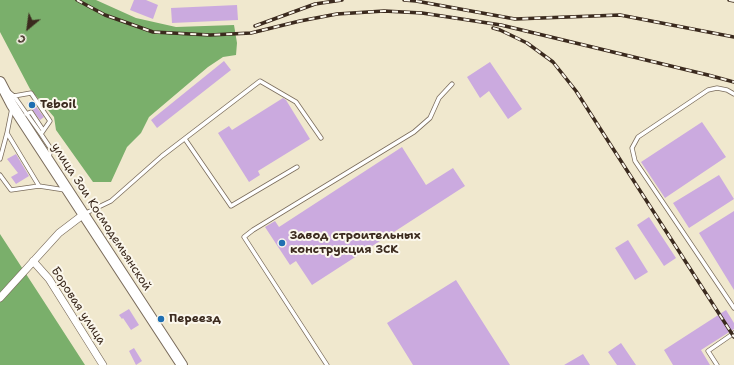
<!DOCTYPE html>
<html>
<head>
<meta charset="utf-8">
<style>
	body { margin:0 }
	#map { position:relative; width:734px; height:365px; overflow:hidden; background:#f0e8ce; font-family:"Shantell Sans",sans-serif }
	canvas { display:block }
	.north { position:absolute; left:8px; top:8px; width:40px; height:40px; -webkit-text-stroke:3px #fbf7ec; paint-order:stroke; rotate:209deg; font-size:11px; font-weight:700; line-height:16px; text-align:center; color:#3b2a1e }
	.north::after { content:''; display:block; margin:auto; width:14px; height:18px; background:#3b2a1e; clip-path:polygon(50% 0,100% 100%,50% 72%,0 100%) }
</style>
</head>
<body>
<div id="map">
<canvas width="734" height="365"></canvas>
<div class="north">С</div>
</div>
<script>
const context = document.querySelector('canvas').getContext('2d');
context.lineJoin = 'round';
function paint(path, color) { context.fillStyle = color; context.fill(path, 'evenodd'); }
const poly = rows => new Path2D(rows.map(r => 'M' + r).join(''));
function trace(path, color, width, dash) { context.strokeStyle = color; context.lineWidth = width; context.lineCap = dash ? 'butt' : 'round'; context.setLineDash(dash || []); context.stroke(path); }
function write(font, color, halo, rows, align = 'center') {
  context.font = font + ' "Shantell Sans",sans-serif'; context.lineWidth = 4; context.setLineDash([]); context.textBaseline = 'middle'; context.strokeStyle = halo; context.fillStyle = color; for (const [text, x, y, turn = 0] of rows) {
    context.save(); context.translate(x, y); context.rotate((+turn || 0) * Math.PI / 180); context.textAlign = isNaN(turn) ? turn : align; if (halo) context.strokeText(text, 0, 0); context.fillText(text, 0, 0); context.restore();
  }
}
const forest = poly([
	[0,0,96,0,136,18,176,27,234,25,237,43,236,55,223,57,208,67,149,117,141,133,127,147,111,182,93,182,56,130,54,117,30,89,0,32],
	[0,234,41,297,85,365,0,365]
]);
const building = poly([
	[134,0,146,0,158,5,153,19,130,10],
	[237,5,238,20,172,23,171,8],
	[224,61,231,70,157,128,151,120],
	[490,62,522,109,508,119,489,91,480,98,467,77],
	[283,98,286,100,310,139,258,171,260,175,249,182,218,133,229,126,232,130],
	[32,101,44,117,40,120,27,103],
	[702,122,726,157,665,198,641,162],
	[402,147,426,185,453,168,465,186,312,285,296,261,290,265,265,227,275,221,279,227],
	[16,154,29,176,16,184,11,177,18,173,7,159],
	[719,175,734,199,689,228,673,203],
	[734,211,734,290,699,233],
	[649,217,676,258,664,266,637,225],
	[628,240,648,272,635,280,615,248],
	[456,280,510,365,413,365,387,323],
	[129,309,139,325,131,330,123,318,122,319,119,315],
	[726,310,734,323,734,329,701,350,710,365,673,365,664,350],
	[621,343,636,365,617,365,608,352],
	[134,348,142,361,136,365,129,351],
	[583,354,590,365,564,365]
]);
const lane = poly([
	[9,92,14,96,31,93,50,121,41,134,51,149,49,157],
	[734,94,727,90,717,88,708,90,638,137,632,148,635,161,734,308],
	[14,96,41,134],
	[12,108,7,133,39,186,65,190],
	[26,114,31,112,43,130],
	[185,139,231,206,297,167],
	[0,159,7,133],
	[0,175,11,190,39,186],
	[84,214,111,201,162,156,260,81,296,102,321,138],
	[327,365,244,237,253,230,414,132,430,118,439,98,452,84],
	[717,365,708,351,734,333]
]);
const street = poly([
	[33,261,49,279,103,365],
	[0,298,59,233,84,214]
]);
const secondary = poly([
	[0,82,12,105,182,365]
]);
const rail = poly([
	[77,0,105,15,153,32,210,35,251,33,300,21,337,14,384,11,422,13,501,25,708,75,734,82],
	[404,0,416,1,515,19,620,15,734,37],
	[729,0,734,1],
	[255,26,315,4,342,0],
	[493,28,500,30,527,43,553,62,576,91,734,337]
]);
const markers = [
	[32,105,4,"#1f6fb2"],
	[282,243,4,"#1f6fb2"],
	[161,319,4,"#1f6fb2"]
];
const poiNames = [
	["Teboil",40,105],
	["Завод строительных",290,236],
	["конструкция ЗСК",290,250],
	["Переезд",169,319]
];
const streetNames = [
	["улица Зои Космодемьянской",101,217,57],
	["Боровая улица",78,306,57]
];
paint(forest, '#7aaf6b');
paint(building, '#cbaadf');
trace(lane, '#7a6c5c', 5);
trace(street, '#7a6c5c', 8);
trace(secondary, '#7a6c5c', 12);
trace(lane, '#fff', 3.5);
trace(street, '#fff', 7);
trace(secondary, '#fff', 10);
trace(rail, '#3b2a1e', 3.5);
trace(rail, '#fbf7ec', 2, [6]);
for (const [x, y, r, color] of markers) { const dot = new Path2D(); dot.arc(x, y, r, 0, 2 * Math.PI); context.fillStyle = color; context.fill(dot); trace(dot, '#fbf7ec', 1.5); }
write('bold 12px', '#3b2a1e', '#fbf7ec', poiNames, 'left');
write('12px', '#3b2a1e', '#fbf7ec', streetNames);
</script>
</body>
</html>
